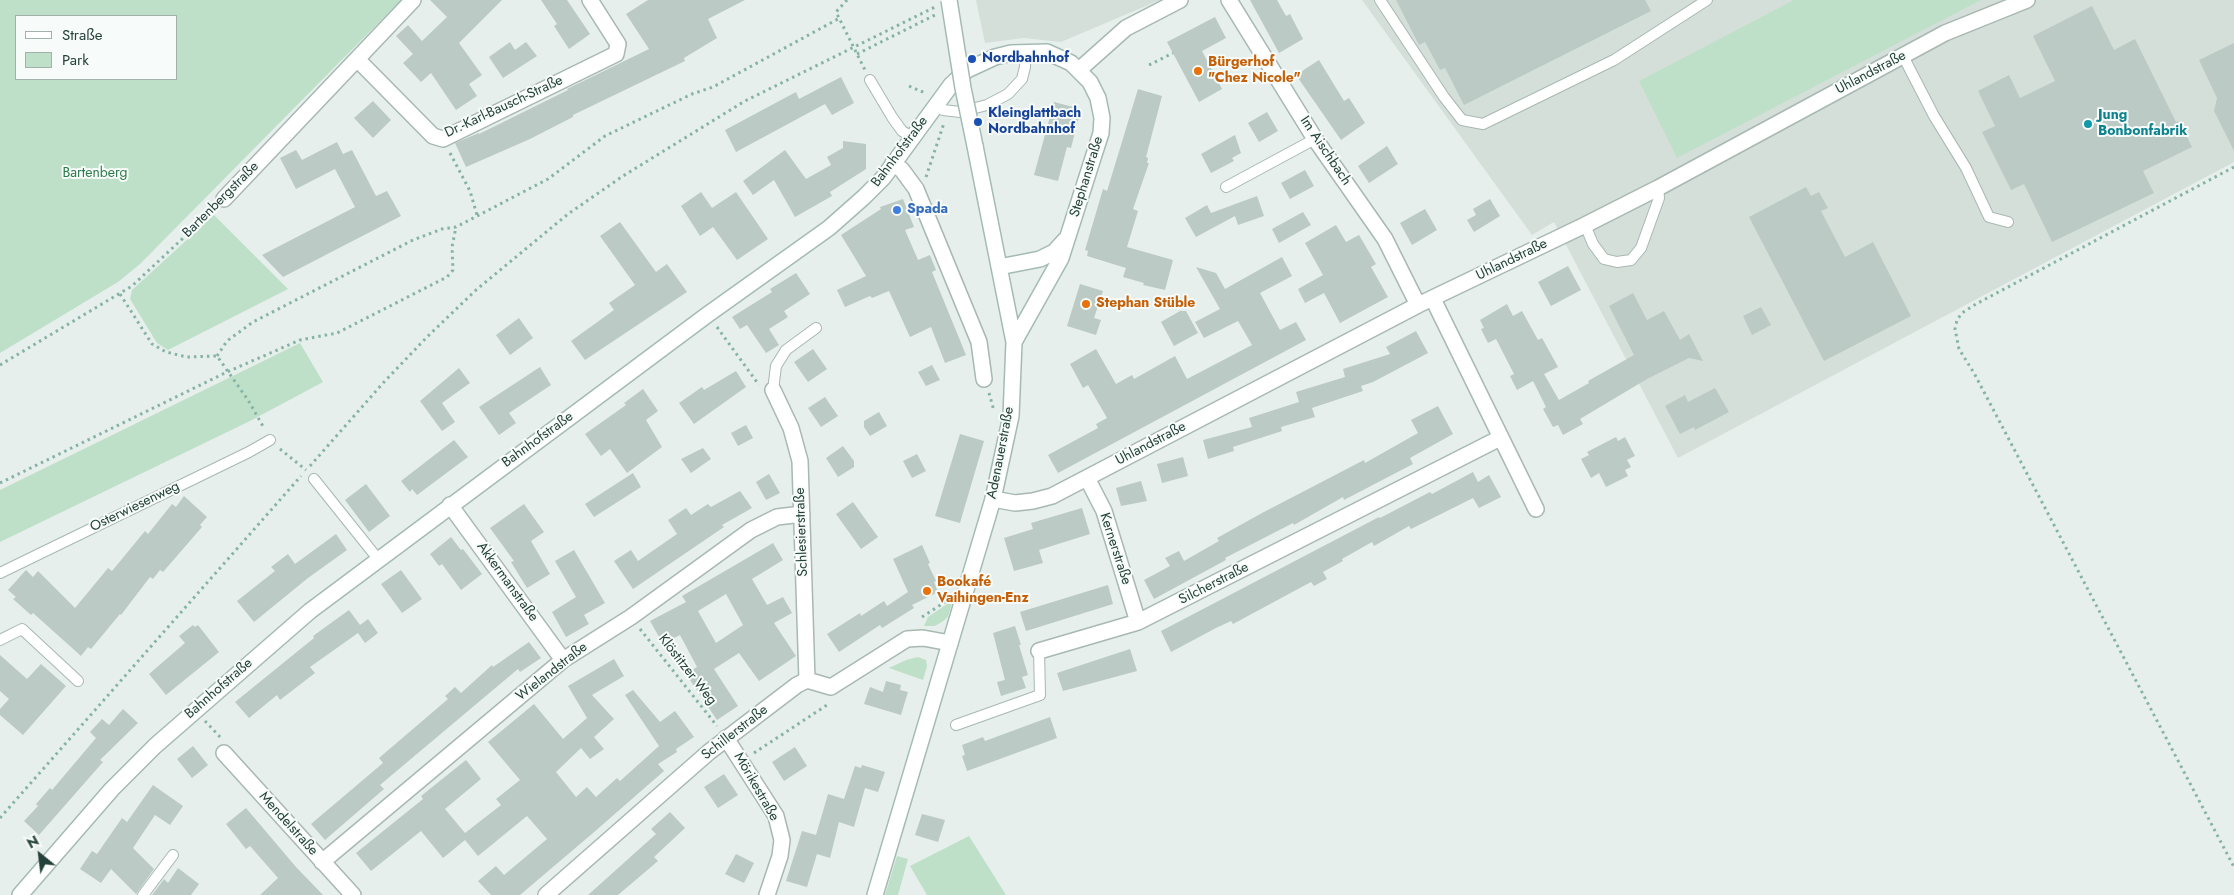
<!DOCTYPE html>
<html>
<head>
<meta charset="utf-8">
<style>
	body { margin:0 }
	#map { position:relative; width:2234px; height:895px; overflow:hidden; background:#e6efeb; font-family:Jost,sans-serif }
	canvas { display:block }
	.legend { position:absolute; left:15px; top:15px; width:162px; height:65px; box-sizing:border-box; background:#f7fbf9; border:1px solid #a3b1ad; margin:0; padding:6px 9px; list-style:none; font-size:15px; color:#24423a }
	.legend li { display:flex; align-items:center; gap:10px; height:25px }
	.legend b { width:25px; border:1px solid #a3b1ad }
	.north { position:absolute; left:15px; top:830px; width:50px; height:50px; -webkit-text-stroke:4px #f7fbf9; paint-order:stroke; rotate:331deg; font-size:14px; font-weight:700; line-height:20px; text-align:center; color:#24423a }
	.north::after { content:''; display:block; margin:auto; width:18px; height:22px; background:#24423a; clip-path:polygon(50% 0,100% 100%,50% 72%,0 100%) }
</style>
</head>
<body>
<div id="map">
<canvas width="2234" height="895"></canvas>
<ul class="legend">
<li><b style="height:6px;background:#fff"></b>Straße</li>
<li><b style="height:14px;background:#bfe0c8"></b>Park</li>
</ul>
<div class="north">N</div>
</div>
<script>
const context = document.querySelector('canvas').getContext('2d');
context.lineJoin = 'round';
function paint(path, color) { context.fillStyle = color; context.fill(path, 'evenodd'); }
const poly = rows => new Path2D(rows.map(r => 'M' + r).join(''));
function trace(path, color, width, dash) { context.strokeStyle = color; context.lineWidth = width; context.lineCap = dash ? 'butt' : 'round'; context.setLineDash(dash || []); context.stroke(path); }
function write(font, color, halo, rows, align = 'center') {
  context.font = font + ' Jost,sans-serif'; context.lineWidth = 4; context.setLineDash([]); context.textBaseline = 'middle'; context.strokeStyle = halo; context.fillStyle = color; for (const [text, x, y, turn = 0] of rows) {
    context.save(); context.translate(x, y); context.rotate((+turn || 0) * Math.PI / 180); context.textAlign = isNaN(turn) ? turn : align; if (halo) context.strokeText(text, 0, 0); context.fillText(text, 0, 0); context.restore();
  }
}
const built = poly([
	[976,0,1160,0,1061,42,1024,38,985,43],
	[1362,0,2234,0,2234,162,1678,458,1554,222,1532,235]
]);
const green = poly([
	[0,0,401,0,140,264,118,282,0,353],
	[16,16,176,16,176,79,16,79],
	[1794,0,1981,0,1677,158,1639,81],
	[214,215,288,289,168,350,157,343,130,299,132,290],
	[300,343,323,382,250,421,0,542,0,490],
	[950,602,952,603,948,617,942,622,935,626,924,626,928,617],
	[918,657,926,660,927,666,923,680,889,668,906,660],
	[969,836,1006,895,927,895,910,866],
	[897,856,908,859,898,895,885,895]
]);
const building = poly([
	[430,0,502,0,459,43,482,75,469,84,477,96,456,110,431,73,421,82,403,63,413,54,396,36,408,25,422,41,447,17],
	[541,0,567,0,590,34,569,49,554,26,557,24],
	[648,0,745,0,708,19,717,38,684,58,685,61,573,115,573,117,530,139,466,167,455,143,479,133,479,134,568,90,567,89,649,49,626,14],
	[1250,0,1277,0,1286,16,1290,14,1303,39,1279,53],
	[1396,0,1645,0,1651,11,1464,105,1445,68,1440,70,1425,42,1419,45],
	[2092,6,2114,50,2135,39,2176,122,2179,121,2192,147,2143,171,2154,193,2052,242,2024,184,2011,190,1982,132,1995,126,1978,91,2009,75,2020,98,2055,81,2033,36],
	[1215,17,1226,38,1202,51,1222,89,1199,102,1167,42],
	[510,42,515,50,526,42,537,56,503,78,489,57],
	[2234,43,2234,151,2214,111,2217,98,2199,60],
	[1319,60,1344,101,1349,98,1365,123,1341,140,1296,75],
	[841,77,854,103,832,115,825,104,736,152,725,130,796,92,799,99],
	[1138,89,1162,96,1146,157,1148,158,1147,163,1149,163,1133,209,1138,211,1127,247,1173,260,1165,290,1143,285,1144,283,1123,277,1126,268,1087,256,1088,251,1085,250,1103,189,1107,191],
	[373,101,391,120,373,138,354,118],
	[1054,102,1081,109,1071,148,1067,147,1058,181,1034,175],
	[1267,112,1278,131,1259,142,1248,123],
	[1235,135,1241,153,1232,158,1234,161,1211,173,1201,154],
	[843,141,866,144,866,169,830,192,832,196,795,217,774,180,753,195,743,181,785,150,806,179,831,165,827,157,843,148],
	[337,142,343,154,352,150,376,196,387,191,401,216,283,277,262,255,355,207,335,169,296,189,280,158,296,150,302,160],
	[1387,146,1398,164,1369,183,1358,166],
	[1305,170,1314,186,1290,199,1281,183],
	[1806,187,1811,196,1819,192,1828,208,1821,211,1845,257,1873,242,1911,316,1824,361,1749,217],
	[701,192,712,208,736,192,768,239,737,260,713,227,700,236,681,206],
	[1257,196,1264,216,1238,225,1235,216,1196,237,1185,218,1207,205,1211,213],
	[903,199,914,227,905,230,918,260,930,255,936,270,932,272,966,355,945,363,931,327,910,337,889,291,872,298,870,296,845,307,837,290,866,276,841,235,881,209,880,207],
	[1490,199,1500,216,1474,232,1467,220,1476,215,1473,209],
	[1425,209,1437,230,1412,245,1400,223],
	[1303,212,1311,225,1279,243,1272,229],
	[620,222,656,272,667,264,687,292,585,360,571,341,614,310,609,303,635,285,600,236],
	[1336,225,1346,242,1359,235,1376,264,1371,267,1388,297,1340,323,1324,293,1305,303,1298,289,1323,275,1305,243],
	[1282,257,1292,276,1260,293,1280,330,1296,322,1306,340,1058,473,1048,455,1098,428,1096,424,1107,418,1088,385,1083,388,1070,364,1096,349,1116,384,1132,375,1134,379,1175,356,1187,379,1252,345,1238,321,1204,338,1195,322,1220,309,1196,267,1216,273,1225,289],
	[1568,266,1581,290,1551,306,1538,282],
	[796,273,810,294,784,311,788,317,769,329,779,345,766,353,747,325,740,329,732,317,772,292,770,289],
	[1080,284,1103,291,1094,318,1101,320,1096,335,1067,326],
	[1633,293,1647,320,1664,311,1680,340,1689,334,1703,361,1689,358,1647,379,1580,419,1583,424,1563,435,1558,425,1553,427,1543,409,1546,407,1533,381,1517,390,1510,376,1514,374,1496,339,1488,343,1481,329,1484,328,1480,320,1507,304,1513,316,1522,311,1538,340,1542,338,1558,367,1544,374,1559,400,1589,383,1588,381,1634,355,1609,306],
	[1761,307,1771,325,1752,335,1743,316],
	[1180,311,1186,311,1198,333,1174,346,1161,322],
	[519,318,533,338,510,355,496,335],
	[1416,331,1428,353,1373,382,1361,386,1363,391,1312,408,1315,417,1281,427,1282,431,1233,447,1234,451,1208,459,1203,440,1252,427,1249,418,1299,402,1296,392,1345,377,1343,369,1390,354,1386,347],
	[813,349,827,369,808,382,794,362],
	[932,365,940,380,926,386,918,372],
	[540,367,551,385,509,413,516,423,499,435,479,407],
	[459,368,470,383,442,403,455,422,442,431,420,401],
	[736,371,746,387,694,424,679,403,702,387,704,390],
	[1715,388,1729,412,1695,430,1694,427,1680,434,1665,406,1685,395,1688,402],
	[643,389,658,411,646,420,662,447,627,473,610,449,601,456,585,434,626,405,624,403],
	[825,397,838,416,821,427,808,408],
	[1438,406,1453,434,1410,458,1413,464,1344,500,1343,497,1294,525,1293,523,1225,558,1226,560,1154,599,1144,580,1170,566,1165,558,1179,551,1184,561,1219,541,1217,538,1262,513,1364,460,1365,463,1418,433,1411,420],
	[879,412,887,426,870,436,864,427,864,421],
	[746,425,753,438,738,446,731,433],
	[960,434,984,441,960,523,935,516],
	[1616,437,1618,441,1625,437,1635,456,1627,460,1631,467,1625,470,1628,476,1606,487,1599,473,1591,478,1581,459,1589,455,1587,452],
	[454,440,468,457,417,495,412,489,410,492,401,481],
	[843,446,854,461,854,467,838,477,826,458],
	[703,448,711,459,691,473,681,459],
	[917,454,926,471,912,478,903,461],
	[1183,457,1188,476,1162,483,1157,464],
	[1473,472,1478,482,1489,475,1501,497,1479,508,1473,498,1411,529,1409,526,1374,546,1372,542,1342,559,1343,561,1323,572,1327,579,1314,586,1311,582,1233,624,1231,621,1216,628,1171,652,1161,631,1379,517,1380,518,1430,492,1432,494],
	[633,473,641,487,594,517,585,504],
	[769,474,780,493,766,500,756,482],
	[1141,481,1147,501,1121,506,1116,488],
	[366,484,390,516,369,532,345,500],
	[740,491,752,508,722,525,724,527,633,589,614,561,631,550,638,561,677,534,668,520,686,508,691,515,708,504,711,507],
	[184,496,207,517,200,525,202,527,163,572,160,570,153,579,150,577,121,615,120,614,91,649,88,647,81,656,33,613,31,615,13,599,16,597,8,590,26,570,33,577,38,571,75,608,108,568,112,571,145,531,148,534,172,504,176,507],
	[853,502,878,537,861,549,836,514],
	[524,504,544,532,531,541,550,574,527,588,511,562,514,561,490,528],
	[1082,508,1090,534,1039,550,1043,563,1014,571,1004,538,1033,529,1031,523],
	[336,534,347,550,308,578,254,622,237,601,275,571,271,567,288,554,295,564],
	[451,537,461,550,463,549,482,574,461,590,442,564,439,566,430,554],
	[773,543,783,560,752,579,767,605,783,597,792,613,774,623,796,656,759,681,739,653,714,669,738,706,717,720,686,674,697,667,680,635,663,644,650,621,686,602,682,596],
	[726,594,743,625,716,643,698,611],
	[922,545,930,563,928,564,936,581,934,582,938,592,912,605,914,608,882,628,880,625,839,652,827,634,860,613,861,616,884,601,887,606,908,592,893,559],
	[574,550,605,603,584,615,589,624,566,637,552,612,576,597,555,561],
	[401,570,422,599,402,613,381,584],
	[1108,585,1113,604,1026,631,1020,612],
	[349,610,360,625,368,619,378,633,365,643,358,633,310,667,315,673,280,700,277,695,249,718,235,702,314,638,313,636],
	[193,625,195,627,198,625,219,652,166,695,149,674,185,643,179,636],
	[1015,626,1021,645,1019,645,1028,675,1022,677,1026,688,1001,696,997,682,1005,680,993,633],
	[529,642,541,658,520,672,518,669,487,695,380,785,384,789,325,840,311,824,383,763,379,758,448,699,445,696,455,687,461,693,492,665,493,667],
	[1130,649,1137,671,1063,691,1057,673],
	[0,655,27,679,41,664,66,686,23,735,0,715,0,709,9,699,0,691],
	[614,659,624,676,592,695,614,719,594,737,604,749,590,759,581,748,556,772,576,797,587,787,596,797,617,778,620,781,659,746,625,695,633,690,660,722,675,711,694,737,676,749,677,752,658,764,664,771,593,833,520,895,491,895,478,881,496,866,504,875,547,839,527,816,478,856,465,840,443,858,421,831,371,871,356,853,423,799,421,796,466,760,481,779,445,809,465,833,501,805,496,799,520,780,488,742,534,704,563,739,587,718,568,686],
	[886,681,901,685,900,690,908,692,901,715,864,704,870,687,883,692],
	[123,709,138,723,100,760,103,762,39,835,24,821,38,806,36,804,50,788,52,790,96,738,90,732,102,719,109,725],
	[1050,717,1057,738,967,771,962,756,965,755,962,745,983,737,985,741],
	[193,746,208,765,192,778,177,759],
	[795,747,807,766,784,781,772,762],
	[862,765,885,772,878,792,865,788,854,827,839,822,830,858,817,854,807,887,786,881,802,831,816,835,828,794,844,799,855,766,861,768],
	[724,774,738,795,718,808,704,787],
	[153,785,183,806,170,825,155,815,133,848,154,869,136,894,111,869,101,883,80,869,92,851,97,854,122,818,127,822],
	[246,808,296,867,323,895,260,895,278,878,250,846,246,849,226,824],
	[670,812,685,828,654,857,658,861,618,895,588,895,656,834,651,829],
	[922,814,945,820,938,842,915,835],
	[736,854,754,863,744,883,725,874],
	[178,868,199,884,191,895,152,895,164,879,168,883]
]);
const path = poly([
	[847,0,836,12,865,70],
	[857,54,937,14],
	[1149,65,1173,53],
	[909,86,925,93],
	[450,153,470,191,477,215],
	[2234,167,1976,304,1962,313,1957,320,1955,329,1959,349,1974,373,2234,867],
	[926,177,944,123],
	[120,294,152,344,166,352,187,357,217,356,248,400,264,428],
	[717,327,759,385],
	[217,356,227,341,253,322,413,240,442,229,456,227,548,179,605,136,692,94,713,87,838,19],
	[0,365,132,286,213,210],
	[989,393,994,411],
	[280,449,306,470],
	[310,466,384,382,427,337,476,290,568,214,623,176,745,101,935,7],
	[0,483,227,372,300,340,337,333,447,277,453,270,452,247,456,227],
	[922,617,945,602],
	[640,629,717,726],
	[205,721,221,738],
	[754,753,827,705],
	[0,818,301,476]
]);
const service = poly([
	[1380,0,1444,97,1462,120,1483,124,1614,60,1707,0],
	[1903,56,1934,116,1966,168,1989,217,2008,222],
	[870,80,892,117,902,131,912,137],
	[935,105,943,110,960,112,987,105,1008,94,1022,79,1025,67,1025,51],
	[1226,187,1315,139],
	[1585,225,1593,244,1604,259,1617,262,1631,260,1641,248,1659,198,1658,188],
	[773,390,776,366,786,350,816,328],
	[314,479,378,559],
	[0,573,249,452,270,440],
	[0,640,22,629,78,681],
	[956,725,1040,695,1039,651],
	[143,895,173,855]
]);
const minor = poly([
	[1229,0,1315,139,1385,239,1418,305],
	[357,59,433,136,443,139,616,54,618,44,590,0],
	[1080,69,1126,28,1180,0],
	[893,163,902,170,916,189,979,342,984,379],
	[224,199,413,0],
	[1433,299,1536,509],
	[773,390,791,428,800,461,807,680],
	[1087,478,1104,511,1138,622],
	[993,499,1015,503,1033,501,1052,496,1418,305,1585,225,1658,188,1945,33,2027,0],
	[450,505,563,660],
	[1039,651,1138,622,1500,438],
	[726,738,776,816,782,840,780,856,767,895],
	[224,753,353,895],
	[322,862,563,660,631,617,751,530,777,517,802,514],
	[546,895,709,752,797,685,807,680,831,687,907,639,923,638,950,643]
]);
const secondary = poly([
	[999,267,1040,259,1054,252,1065,240],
	[20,895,112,789,155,746,310,611,707,315,829,228,864,197,883,178,951,85,967,70,995,57,1011,53,1047,52,1071,63,1090,82,1098,98,1102,118,1101,133,1061,258,1014,342],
	[875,895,993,499,1011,416,1014,342,975,146]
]);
const secondaryBridge = poly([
	[949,0,963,88,975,146]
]);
const markers = [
	[972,59,5,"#1a4fb4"],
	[1198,71,5,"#e8710a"],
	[978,122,5,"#1a4fb4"],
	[2088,124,5,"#0f9aa8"],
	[897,210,5,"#3f7fe0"],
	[1086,304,5,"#e8710a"],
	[927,591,5,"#e8710a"]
];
const transitNames = [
	["Nordbahnhof",982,59],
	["Kleinglattbach",988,114],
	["Nordbahnhof",988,130]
];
const foodNames = [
	["Bürgerhof",1208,63],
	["\"Chez Nicole\"",1208,79],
	["Stephan Stüble",1096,304],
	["Bookafé",937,583],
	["Vaihingen-Enz",937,599]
];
const streetNames = [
	["Uhlandstraße",1871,73,-28],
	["Dr.-Karl-Bausch-Straße",504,107,-25],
	["Im Aischbach",1325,151,56],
	["Bahnhofstraße",900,152,-53],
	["Stephanstraße",1087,177,-73],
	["Bartenbergstraße",221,200,-45],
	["Uhlandstraße",1512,260,-26],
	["Bahnhofstraße",538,440,-36],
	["Uhlandstraße",1151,444,-28],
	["Adenauerstraße",1001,453,-79],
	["Osterwiesenweg",135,507,-26],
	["Schlesierstraße",802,532,-92],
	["Kernerstraße",1115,549,72],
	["Akkermanstraße",507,582,54],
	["Silcherstraße",1214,584,-27],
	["Klöstitzer Weg",687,670,52],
	["Wielandstraße",552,672,-38],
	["Bahnhofstraße",219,689,-41],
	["Schillerstraße",735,733,-38],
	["Mörikestraße",756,787,60],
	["Mendelstraße",288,824,48]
];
const cultureNames = [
	["Jung",2098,116],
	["Bonbonfabrik",2098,132]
];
const parkNames = [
	["Bartenberg",95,174]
];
const shopNames = [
	["Spada",907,210]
];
paint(built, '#d4dfda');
paint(green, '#bfe0c8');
paint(building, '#bbcac4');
trace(service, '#a8b8b2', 12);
trace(minor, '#a8b8b2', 18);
trace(secondary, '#a4bbb3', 18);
trace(path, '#86b3a5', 3, [2.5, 4]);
trace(service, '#fff', 10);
trace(minor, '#fff', 15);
trace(secondary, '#fff', 15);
trace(secondaryBridge, '#a4bbb3', 18, []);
trace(secondaryBridge, '#fff', 15);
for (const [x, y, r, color] of markers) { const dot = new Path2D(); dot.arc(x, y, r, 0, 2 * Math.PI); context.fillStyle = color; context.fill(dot); trace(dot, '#f7fbf9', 2); }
write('bold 14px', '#164399', '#f7fbf9', transitNames, 'left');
write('bold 14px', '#c56008', '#f7fbf9', foodNames, 'left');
write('14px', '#24423a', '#f7fbf9', streetNames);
write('bold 14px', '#0d838f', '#f7fbf9', cultureNames, 'left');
write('14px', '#2d7a4b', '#f7fbf9', parkNames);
write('bold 14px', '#366cbe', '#f7fbf9', shopNames, 'left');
</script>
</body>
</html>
